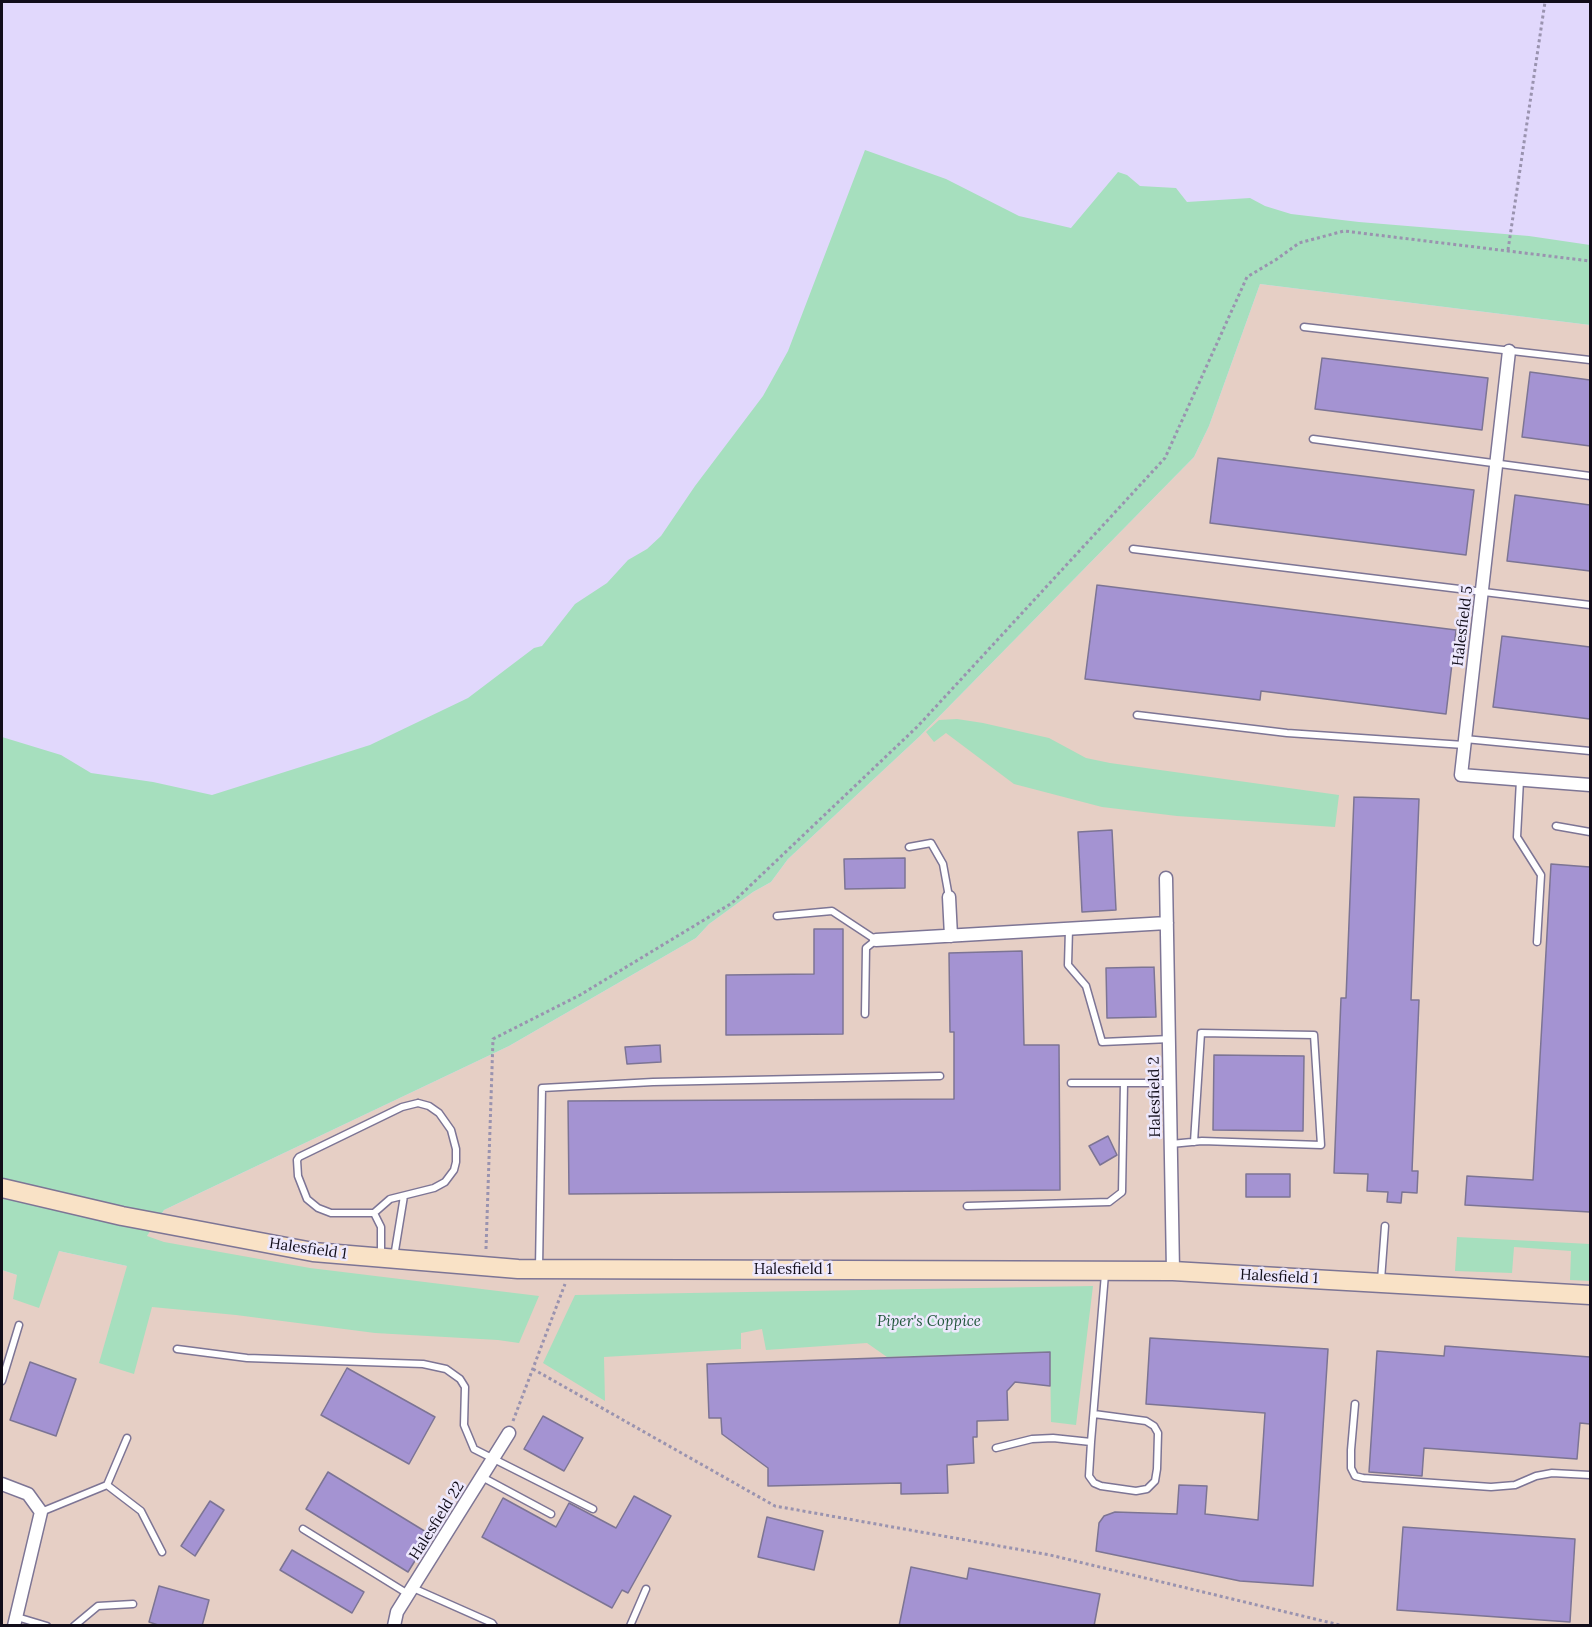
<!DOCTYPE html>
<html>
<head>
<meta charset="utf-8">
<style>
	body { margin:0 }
	#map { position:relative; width:1592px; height:1627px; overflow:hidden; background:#e1d8fc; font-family:Lora,serif }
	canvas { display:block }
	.frame { position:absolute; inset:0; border:3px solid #110d19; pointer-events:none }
</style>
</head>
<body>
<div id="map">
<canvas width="1592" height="1627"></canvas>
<div class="frame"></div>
</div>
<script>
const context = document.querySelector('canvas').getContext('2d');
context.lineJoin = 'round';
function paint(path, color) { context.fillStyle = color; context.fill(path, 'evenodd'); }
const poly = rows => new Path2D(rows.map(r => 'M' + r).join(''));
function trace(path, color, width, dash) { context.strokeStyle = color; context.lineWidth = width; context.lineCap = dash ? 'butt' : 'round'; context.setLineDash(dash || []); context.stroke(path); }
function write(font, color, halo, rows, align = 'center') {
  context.font = font + ' Lora,serif'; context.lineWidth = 5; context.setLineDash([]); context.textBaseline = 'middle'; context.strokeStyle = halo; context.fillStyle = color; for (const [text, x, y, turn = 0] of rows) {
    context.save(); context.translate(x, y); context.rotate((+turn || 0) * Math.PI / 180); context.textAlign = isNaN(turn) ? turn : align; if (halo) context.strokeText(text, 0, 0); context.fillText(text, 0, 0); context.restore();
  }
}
const industrial = poly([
	[1260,284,1590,325,1590,1625,2,1626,2,1270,17,1275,59,1251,127,1266,164,1210,509,1046,696,938,709,924,753,892,771,882,788,859,920,736,1194,457,1209,426]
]);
const green = poly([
	[865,150,946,179,1019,216,1071,228,1118,172,1127,175,1140,186,1176,188,1187,202,1250,198,1265,206,1291,214,1359,222,1529,236,1590,245,1590,325,1260,284,1209,426,1194,457,920,736,788,859,771,882,753,892,709,924,696,938,509,1046,164,1210,147,1236,164,1242,310,1268,539,1296,519,1343,498,1340,375,1333,236,1315,152,1307,134,1374,99,1363,127,1266,59,1251,39,1308,13,1299,17,1275,2,1270,2,737,61,755,91,773,153,782,212,795,370,745,468,698,534,648,542,646,575,604,607,583,628,560,647,549,661,536,695,486,763,396,788,351],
	[957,719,983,723,1049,738,1086,758,1110,763,1339,795,1335,827,1177,816,1102,807,1014,784,946,733,934,742,926,732,939,720],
	[1457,1237,1590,1244,1590,1281,1570,1280,1571,1251,1514,1247,1512,1273,1455,1271],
	[1093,1286,1076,1425,1051,1422,1050,1352,887,1357,867,1343,766,1350,762,1329,741,1333,741,1349,604,1357,605,1401,543,1363,575,1295]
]);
const building = poly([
	[1322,358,1488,378,1482,430,1315,409,1322,358],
	[1530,372,1590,380,1590,446,1522,437,1530,372],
	[1218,458,1474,490,1466,555,1210,523,1218,458],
	[1515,495,1590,505,1590,571,1507,561,1515,495],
	[1097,585,1456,630,1446,714,1261,691,1260,700,1085,679,1097,585],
	[1502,636,1590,647,1590,719,1493,707,1502,636],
	[1354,797,1419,799,1411,1000,1419,1000,1412,1171,1418,1171,1417,1193,1402,1192,1401,1203,1387,1202,1388,1192,1367,1191,1368,1174,1334,1173,1341,998,1346,998,1354,797],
	[1112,830,1116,910,1082,912,1078,832,1112,830],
	[905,858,905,888,845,889,844,859,905,858],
	[1551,864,1590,867,1590,1212,1465,1205,1467,1176,1533,1180,1551,864],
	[814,929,843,929,843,1034,726,1035,726,975,814,974,814,929],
	[1022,951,1024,1045,1059,1045,1060,1190,569,1194,568,1101,954,1099,954,1032,950,1032,949,953,1022,951],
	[1154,967,1156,1017,1107,1018,1106,968,1154,967],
	[660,1045,661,1062,627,1064,625,1047,660,1045],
	[1214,1055,1304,1056,1303,1131,1213,1130,1214,1055],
	[1108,1136,1117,1155,1100,1165,1089,1146,1108,1136],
	[1246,1174,1290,1174,1290,1197,1246,1197,1246,1174],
	[1150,1338,1328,1349,1313,1586,1240,1581,1096,1551,1099,1523,1104,1516,1115,1512,1177,1514,1179,1485,1207,1486,1205,1514,1258,1520,1265,1413,1146,1404,1150,1338],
	[1445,1346,1590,1357,1590,1424,1580,1423,1577,1459,1424,1448,1422,1476,1369,1472,1377,1351,1444,1356,1445,1346],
	[1050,1352,1050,1386,1015,1382,1007,1391,1008,1420,977,1421,977,1437,973,1437,974,1463,947,1465,948,1493,901,1494,901,1483,768,1486,768,1468,722,1434,721,1418,709,1418,707,1364,1050,1352],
	[30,1362,76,1379,56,1436,10,1420,30,1362],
	[347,1368,435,1417,409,1464,321,1415,347,1368],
	[543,1416,583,1438,564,1471,524,1449,543,1416],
	[328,1472,431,1535,408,1572,306,1509,328,1472],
	[634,1496,671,1516,628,1593,622,1590,612,1608,482,1537,503,1498,556,1527,569,1503,616,1528,634,1496],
	[210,1501,224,1510,195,1556,181,1546,210,1501],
	[767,1517,823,1531,814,1570,758,1557,767,1517],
	[1403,1527,1575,1539,1570,1622,1397,1610,1403,1527],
	[292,1550,364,1592,352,1613,280,1570,292,1550],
	[911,1567,967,1579,969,1568,1100,1594,1094,1626,899,1626,911,1567],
	[159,1586,209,1600,202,1626,161,1626,149,1622,159,1586]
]);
const path = poly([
	[1508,250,1545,2],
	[486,1249,493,1039,580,995,732,903,918,726,1165,458,1247,277,1277,259,1299,243,1344,231,1590,261],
	[533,1369,775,1506,1050,1555,1344,1626],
	[513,1421,565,1284]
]);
const lane = poly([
	[1304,327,1590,360],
	[1313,439,1590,476],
	[1133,549,1590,605],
	[1137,715,1287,733,1464,745],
	[1465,739,1590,751],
	[1520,780,1517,837,1541,875,1537,942],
	[1556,826,1590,832],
	[909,847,931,843,943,864,949,897],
	[777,916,832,911,876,940,866,948,865,1014],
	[1069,929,1068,965,1086,986,1102,1042,1170,1039],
	[1071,1083,1170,1083],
	[418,1103,429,1106,439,1113,451,1130,456,1149,456,1162,454,1170,445,1182,434,1188,390,1199,374,1213,331,1213,318,1208,307,1199,298,1176,297,1160,299,1157,402,1107,418,1103],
	[1171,1144,1202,1141,1321,1145,1314,1035,1201,1033,1194,1142],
	[967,1206,1109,1202,1122,1192,1124,1083],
	[374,1213,381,1227,381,1257],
	[394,1257,404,1196],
	[539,1268,542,1088,653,1082,940,1076],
	[1381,1280,1385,1226],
	[177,1349,247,1358,423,1364,446,1369,460,1379,465,1387,464,1425,474,1449,593,1509],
	[2,1381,19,1325],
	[1355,1404,1351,1450,1351,1468,1355,1476,1363,1478,1491,1487,1515,1485,1536,1476,1552,1473,1590,1475],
	[1094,1414,1146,1421,1154,1426,1158,1433,1157,1469,1155,1481,1147,1489,1136,1491,1101,1486,1094,1483,1089,1476,1091,1442,1105,1274],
	[996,1448,1032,1439,1053,1438,1091,1442],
	[482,1477,551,1514],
	[107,1485,141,1511,162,1552],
	[41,1512,107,1485,127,1438],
	[303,1529,408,1594],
	[413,1588,492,1623,494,1626],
	[17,1617,47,1626],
	[74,1626,98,1606,133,1604],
	[630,1626,646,1589]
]);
const street = poly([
	[1509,351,1461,775,1590,785],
	[1166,878,1173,1271],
	[949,897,951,936],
	[876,940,1167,923],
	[2,1484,28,1494,41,1512,14,1626],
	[394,1626,397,1612,509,1433]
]);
const secondary = poly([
	[2,1188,122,1216,313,1252,518,1269,1173,1271,1590,1295]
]);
const streetNames = [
	["Halesfield 5",1463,626,-83],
	["Halesfield 2",1155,1097,-91],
	["Halesfield 1",308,1249,8],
	["Halesfield 1",793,1270],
	["Halesfield 1",1279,1277,3],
	["Halesfield 22",437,1521,-58]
];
const parkNames = [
	["Piper's Coppice",929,1322]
];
paint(industrial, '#e6cfc5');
paint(green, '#a6dfbe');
paint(building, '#a493d2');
trace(building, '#7c7494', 1.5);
trace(lane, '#7d7595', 9);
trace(street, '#7d7595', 15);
trace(secondary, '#7d7595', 21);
trace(path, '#9a93af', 3, [3, 3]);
trace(lane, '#fff', 6);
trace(street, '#fff', 12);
trace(secondary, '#f9e2c6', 18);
write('15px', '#110d19', '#ede8fd', streetNames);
write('italic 15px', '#22583d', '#ede8fd', parkNames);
</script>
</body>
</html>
